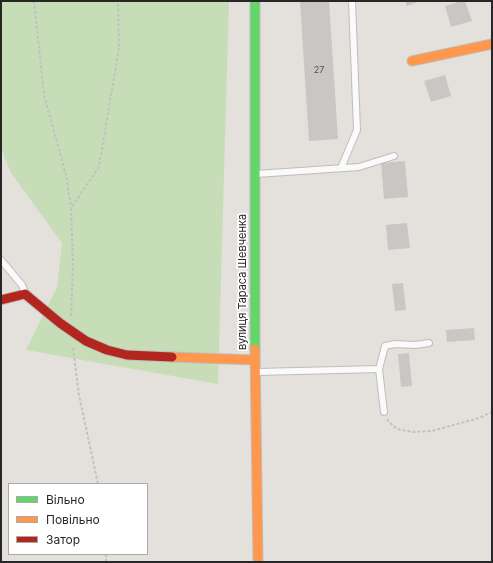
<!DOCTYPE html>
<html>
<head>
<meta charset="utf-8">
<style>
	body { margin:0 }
	#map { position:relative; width:493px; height:563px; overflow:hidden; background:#e4e1dc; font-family:Inter,sans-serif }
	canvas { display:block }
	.frame { position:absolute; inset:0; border:2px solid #272727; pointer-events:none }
	.legend { position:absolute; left:8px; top:483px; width:140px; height:72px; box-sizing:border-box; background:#fff; border:1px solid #a9a9a9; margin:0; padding:5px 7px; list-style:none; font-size:12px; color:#272727 }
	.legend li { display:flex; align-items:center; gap:8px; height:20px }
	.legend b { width:20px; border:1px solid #a9a9a9 }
</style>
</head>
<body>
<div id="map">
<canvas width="493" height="563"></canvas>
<div class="frame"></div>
<ul class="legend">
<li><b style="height:5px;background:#63d668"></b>Вільно</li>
<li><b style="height:5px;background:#ff974d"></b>Повільно</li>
<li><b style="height:5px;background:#b3261e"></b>Затор</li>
</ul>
</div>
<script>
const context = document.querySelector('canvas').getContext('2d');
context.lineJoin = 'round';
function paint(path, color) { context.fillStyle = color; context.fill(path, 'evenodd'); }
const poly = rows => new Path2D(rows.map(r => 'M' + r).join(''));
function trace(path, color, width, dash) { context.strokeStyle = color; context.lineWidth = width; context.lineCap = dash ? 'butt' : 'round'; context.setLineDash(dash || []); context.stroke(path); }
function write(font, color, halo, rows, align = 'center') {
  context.font = font + ' Inter,sans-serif'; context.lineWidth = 3.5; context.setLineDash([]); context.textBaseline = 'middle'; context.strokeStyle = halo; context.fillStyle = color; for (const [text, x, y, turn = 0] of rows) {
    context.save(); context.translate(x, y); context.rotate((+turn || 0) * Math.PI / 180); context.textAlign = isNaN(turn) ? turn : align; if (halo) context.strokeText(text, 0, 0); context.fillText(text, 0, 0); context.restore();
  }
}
const green = poly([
	[1,1,229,1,218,384,26,350,57,287,62,243,11,173,1,148]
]);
const building = poly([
	[300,1,329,1,338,139,309,141],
	[405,1,421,1,407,6],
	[462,1,465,1,472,21,451,27,445,6],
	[445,75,451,96,431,102,424,81],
	[405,161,408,197,384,199,381,163],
	[407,223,410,248,388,250,386,225],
	[403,283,406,310,395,311,392,284],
	[474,328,475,340,447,342,446,330],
	[409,353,412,386,401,387,398,354]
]);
const path = poly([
	[34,1,44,95,66,175,71,208],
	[71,316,73,265,71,208,99,167,119,48,118,1],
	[73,348,79,395,98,484],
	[387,419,389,422,397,429,413,432,432,431,479,418,492,412],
	[106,554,106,562]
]);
const lane = poly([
	[341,168,357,130,352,1],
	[256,174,359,167,394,156],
	[1,260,22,285,25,293],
	[257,372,379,369],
	[384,412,379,369,385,346,395,344,415,345,429,343]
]);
const fast = poly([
	[255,1,255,349]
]);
const slow = poly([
	[412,61,492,44],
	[255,349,258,562],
	[172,357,255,360]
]);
const jam = poly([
	[1,300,25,294,60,323,86,341,107,350,127,355,172,357]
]);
const numberNames = [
	["27",319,70]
];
const streetNames = [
	["вулиця Тараса Шевченка",243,282,-90]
];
paint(green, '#c7ddb8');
paint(building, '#c9c7c3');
trace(lane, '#bebdbe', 8);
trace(fast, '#bebdbe', 11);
trace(slow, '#bebdbe', 11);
trace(jam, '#bebdbe', 11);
trace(path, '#c2c1c0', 2, [3, 2]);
trace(lane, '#fbfafa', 6);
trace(fast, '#63d668', 9);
trace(slow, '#ff974d', 9);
trace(jam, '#b3261e', 9);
write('9px', '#515150', null, numberNames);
write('11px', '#272727', '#fff', streetNames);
</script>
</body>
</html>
